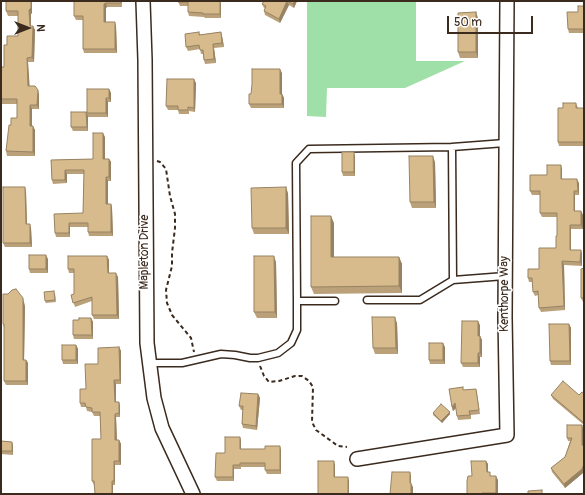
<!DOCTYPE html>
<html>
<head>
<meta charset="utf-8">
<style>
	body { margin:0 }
	#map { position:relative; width:585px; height:495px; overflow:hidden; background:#fff; font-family:Pangolin,sans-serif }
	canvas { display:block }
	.frame { position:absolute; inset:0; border:2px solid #3b2a1e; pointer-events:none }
	.north { position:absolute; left:8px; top:8px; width:40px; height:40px; -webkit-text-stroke:3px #fff; paint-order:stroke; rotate:90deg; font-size:11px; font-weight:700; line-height:16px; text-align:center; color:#3b2a1e }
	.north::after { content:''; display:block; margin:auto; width:14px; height:18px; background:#3b2a1e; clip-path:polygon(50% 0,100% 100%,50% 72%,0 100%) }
	.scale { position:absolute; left:447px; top:16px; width:86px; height:18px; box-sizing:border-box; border:2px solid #3b2a1e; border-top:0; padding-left:5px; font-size:12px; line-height:14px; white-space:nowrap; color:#3b2a1e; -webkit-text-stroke:3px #fff; paint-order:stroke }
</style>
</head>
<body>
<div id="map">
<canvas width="585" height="495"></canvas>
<div class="frame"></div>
<div class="north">N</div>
<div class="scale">50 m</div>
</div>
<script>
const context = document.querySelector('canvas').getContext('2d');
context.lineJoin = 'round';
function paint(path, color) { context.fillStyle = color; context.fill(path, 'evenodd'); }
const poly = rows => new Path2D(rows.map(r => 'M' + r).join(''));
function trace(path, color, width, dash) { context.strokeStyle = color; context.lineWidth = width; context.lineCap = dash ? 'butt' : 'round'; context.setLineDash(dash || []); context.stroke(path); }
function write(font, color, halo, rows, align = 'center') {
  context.font = font + ' Pangolin,sans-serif'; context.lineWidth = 3.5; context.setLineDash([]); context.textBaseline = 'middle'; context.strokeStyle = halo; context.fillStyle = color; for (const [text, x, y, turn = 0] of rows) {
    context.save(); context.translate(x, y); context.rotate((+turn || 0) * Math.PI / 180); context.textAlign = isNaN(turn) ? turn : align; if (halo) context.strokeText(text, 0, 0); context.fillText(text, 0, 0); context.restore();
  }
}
const green = poly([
	[307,1,416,1,416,61,465,61,405,88,327,88,326,117,307,116]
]);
const path = poly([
	[157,161,160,162,166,169,170,196,175,214,175,228,172,253,172,266,166,290,167,303,172,315,191,338,194,352],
	[260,366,264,376,269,382,279,381,295,376,302,376,309,381,313,387,312,422,316,430,338,446,347,447]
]);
const lane = poly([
	[505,143,452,147,453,280,505,276],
	[367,300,420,300,453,280],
	[335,301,297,301,296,163,309,149,452,147],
	[149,363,182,363,221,354,235,355,250,358,258,358,278,353,291,343,297,330,297,301]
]);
const street = poly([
	[143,1,145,60,147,343,154,398,162,428,193,494],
	[357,459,507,435,505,317,507,1]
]);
const wall = poly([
	[32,1,32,13,31,14,31,26,33,26,35,30,34,62,28,62,29,86,38,90,39,95,39,109,32,109,32,126,35,130,35,156,7,156,6,151,11,125,17,118,17,104,1,104,1,67,4,67,7,45,18,36,18,16,8,16,6,11],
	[74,1,122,1,122,7,107,7,106,8,106,22,116,26,117,53,84,53,83,49,83,20,76,20,74,16],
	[178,1,220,1,221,4,221,18,205,18,204,17,189,16,188,12,188,6,180,6],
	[264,1,297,1,294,8,289,5,280,23,265,15,264,11,265,8,264,8,262,4],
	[584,6,584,33,569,33,568,29,578,12],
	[478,18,478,58,460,58,458,52],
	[199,32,200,35,221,32,222,36,224,47,214,48,216,63,205,64,204,60,203,54,201,54,200,49,188,51,186,47],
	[282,73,282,94,284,98,284,108,251,108,249,104,251,94],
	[196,83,195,112,189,111,189,114,179,114,178,110,168,110,166,106],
	[109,89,111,93,111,102,108,102,108,117,88,117,88,116,88,131,73,131,71,127],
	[576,103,578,108,584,108,584,146,559,146,558,142,563,108],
	[105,137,105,159,109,159,111,162,111,181,108,181,108,204,111,204,112,208,113,236,89,236,88,232,88,227,70,227,70,237,56,237,55,233,83,213,84,174,67,174,67,183,53,184,52,180,51,160,93,159],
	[355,156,355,176,343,176,342,172],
	[435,162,436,208,412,208,410,202],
	[562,169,562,179,579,183,579,195,575,195,575,211,581,211,583,215,583,229,571,229,571,250,581,250,582,254,582,266,564,265,565,310,541,312,539,308,538,295,535,296,533,292,533,282,529,282,528,278,539,269,556,248,557,236,557,217,542,217,540,213,540,195,532,195,530,191,547,175],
	[26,191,27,224,31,228,32,247,5,247,3,243],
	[288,193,289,234,254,234,252,228],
	[334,223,334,257,399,257,402,264,402,293,314,294,311,287],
	[107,256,109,260,109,273,118,277,119,319,94,319,92,315,92,301,75,307,71,295,74,294,74,273,69,273,68,269],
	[48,259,48,273,30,273,29,269],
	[276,262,277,318,257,318,254,312],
	[584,268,584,302,583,302,581,298],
	[55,293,56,302,46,303,45,301],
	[24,302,25,307,24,360,26,360,28,363,28,385,6,385,4,381,4,328,3,324],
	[91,318,93,322,93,339,74,339,73,335],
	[397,323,398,354,375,354,373,348],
	[569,324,571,328,571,365,551,365,550,361],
	[480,325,480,336,482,340,482,357,480,357,480,367,463,367,461,363],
	[76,345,78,349,78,364,63,364,62,360],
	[119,347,121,351,121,384,116,384,116,402,119,402,120,406,120,417,116,417,117,440,119,440,121,444,121,465,115,465,115,485,94,485,92,481,101,439,100,416,94,416,92,412,87,411,86,407,81,407,80,403,86,389,98,364],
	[445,347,445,364,430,364,429,360],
	[476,389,477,393,480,414,471,415,471,419,458,420,457,416,456,408,453,411,452,407,464,390],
	[258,394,260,398,257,430,243,428,242,424,243,410,241,410,239,406],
	[584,394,584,425,553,399,551,395,579,395],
	[433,413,450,414,442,423,433,415],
	[582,425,583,429,583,473,565,488,552,472,551,468,565,457,570,441,568,441,567,438],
	[240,437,241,441,241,449,281,450,281,474,267,474,265,470,265,467,241,467,241,469,234,469,234,481,217,481,215,477,225,453],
	[1,441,12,442,13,446,13,455,1,454],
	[486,461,488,464,488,472,491,476,498,480,498,494,467,494,472,476]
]);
const shadedWall = poly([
	[31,1,32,1,32,13,31,14,31,30,30,26,29,10],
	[220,1,221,4,221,18,220,14],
	[287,1,289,5,280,23,279,19],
	[294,1,297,1,294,8,293,4],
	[106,3,107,7,106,8,106,26,104,22,104,4],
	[476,12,478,18,478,58,476,52],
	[115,22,116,26,117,53,115,49],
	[33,26,35,30,34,62,32,57],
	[221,32,222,36,224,47,222,43],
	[213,44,214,48,216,63,214,59],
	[27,58,28,62,30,91,28,86],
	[280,69,282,73,282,98,280,94],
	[194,79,196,83,195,112,194,108],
	[109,89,111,93,111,102,109,98],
	[38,90,39,95,39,109,37,105],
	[282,94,284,98,284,108,282,104],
	[106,98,108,102,108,117,106,113],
	[30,105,32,109,32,130,30,126],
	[86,112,88,116,88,131,87,127],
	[33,126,35,130,35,156,33,152],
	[103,133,105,137,105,162,103,159],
	[354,152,355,156,355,176,354,172],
	[433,156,435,162,436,208,434,202],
	[109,159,111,162,111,181,109,177],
	[561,165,562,169,562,183,561,179],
	[65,170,67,174,67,183,65,180],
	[106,177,108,181,108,208,106,204],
	[577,179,579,183,579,195,578,191],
	[25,187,26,191,27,228,26,224],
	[286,187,288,193,289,234,286,228],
	[574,191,575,195,575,215,574,211],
	[111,204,112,208,113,236,111,232],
	[581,211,583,215,583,229,581,225],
	[331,216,334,223,334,265,331,257],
	[69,223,70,227,70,237,69,233],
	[30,224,31,228,32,247,30,243],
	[570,225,571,229,571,254,570,250],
	[581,250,582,254,582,266,580,262],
	[46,255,48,259,48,273,46,269],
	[107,256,109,260,109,277,108,273],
	[274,256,276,262,277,318,275,312],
	[399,257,402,264,402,293,399,286],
	[562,261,564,265,565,310,564,306],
	[116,273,118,277,119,319,117,315],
	[23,298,25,307,24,363,23,360],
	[395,317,397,323,398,354,396,348],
	[91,318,93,322,93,339,92,335],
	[478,321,480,325,480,340,478,336],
	[569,324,571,328,571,365,570,361],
	[480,336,482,340,482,357,480,353],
	[443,343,445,347,445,364,443,360],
	[76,345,78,349,78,364,76,360],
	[119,347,121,351,121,384,120,380],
	[478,353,480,357,480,367,478,363],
	[26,360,28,363,28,385,26,381],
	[114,380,116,384,116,406,115,402],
	[258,394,260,398,257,430,256,426],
	[119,402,120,406,120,417,119,413],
	[455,403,457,407,453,411,452,407],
	[450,412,450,414,442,423,441,421],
	[115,414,116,417,117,444,115,440],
	[582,425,583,429,584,449,582,445],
	[240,437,241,441,241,453,240,449],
	[119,440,121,444,121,465,119,461],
	[12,442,13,446,13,455,12,451],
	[280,446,281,450,281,474,280,470],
	[114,461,115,465,115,485,114,481],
	[334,461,335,465,335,481,334,477],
	[486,461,488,464,488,476,487,472],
	[584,464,583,473,565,488,564,484],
	[233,465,234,469,234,481,233,477],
	[410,472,411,476,411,487,410,483],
	[496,476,498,480,498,494,497,494,496,493],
	[348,477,349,481,349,494,348,494],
	[112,481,113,485,113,494,112,494],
	[411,483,413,487,413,494,411,494]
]);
const building = poly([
	[6,1,31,1,31,8,29,10,30,26,33,26,32,57,27,58,28,86,35,86,38,90,37,105,30,105,30,126,33,126,33,152,6,151,9,125,11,125,11,118,17,118,17,99,1,99,1,67,4,67,4,45,7,45,7,36,18,36,18,11,6,11,6,1],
	[74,1,121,1,121,3,106,3,104,4,104,22,115,22,115,49,83,49,83,16,74,16,74,1],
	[178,1,220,1,220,14,203,14,203,13,188,12,188,2,178,2,178,1],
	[264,1,294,1,293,4,287,1,279,19,264,11,266,6,262,4,264,1],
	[578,6,584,6,584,29,568,29,567,12,578,12,578,6],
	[476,12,476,52,458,52,458,13,476,12],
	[199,32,199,35,221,32,222,43,213,44,214,59,204,60,203,50,200,50,199,45,186,47,185,34,199,32],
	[252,69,280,69,280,94,282,94,282,104,249,104,249,94,251,94,252,84,252,69],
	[167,79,194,79,194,108,188,107,188,110,178,110,178,106,166,106,167,79],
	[87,89,109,89,109,98,106,98,106,113,87,113,87,89],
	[563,103,576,103,576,108,584,108,584,142,558,142,558,108,563,108,563,103],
	[71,112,86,112,87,127,71,127,71,112],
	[93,133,103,133,103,159,109,159,109,177,106,177,106,204,111,204,111,232,88,232,88,223,69,223,69,233,55,233,54,214,83,213,84,170,65,170,65,180,52,180,51,160,93,159,93,133],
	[342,152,354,152,354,172,342,172,342,152],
	[409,156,433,156,434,202,410,202,409,156],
	[547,165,561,165,561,179,577,179,578,191,574,191,574,211,581,211,581,225,570,225,570,250,581,250,580,262,562,261,564,306,539,308,538,291,533,292,532,278,528,278,528,269,539,269,539,248,556,248,556,236,557,236,557,213,540,213,540,191,530,191,530,175,547,175,547,165],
	[3,187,25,187,26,224,30,224,30,243,3,243,3,187],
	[286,187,286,228,252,228,251,188,286,187],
	[311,216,331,216,331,257,399,257,399,286,311,287,311,216],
	[29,255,46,255,46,269,29,269,29,255],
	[68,256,107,256,108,273,116,273,117,315,92,315,92,297,73,303,71,295,74,294,74,269,68,269,68,256],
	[254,256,274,256,275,312,254,312,254,256],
	[584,268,584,298,581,298,581,269,584,268],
	[16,289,23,298,23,360,26,360,26,381,4,381,4,324,3,324,3,294,8,294,12,290,16,289],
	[54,291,55,300,45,301,44,292,54,291],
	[372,317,395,317,396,348,373,348,372,317],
	[79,318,91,318,92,335,73,335,73,320,79,320,79,318],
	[462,321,478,321,478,336,480,336,480,353,478,353,478,363,461,363,462,321],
	[549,324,569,324,570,361,550,361,549,324],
	[429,343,443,343,443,360,429,360,429,343],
	[62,345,76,345,76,360,62,360,62,345],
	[119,347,120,380,114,380,115,402,119,402,119,413,115,414,115,440,119,440,119,461,114,461,114,481,112,481,112,494,95,494,94,481,92,481,92,439,101,439,100,412,92,412,92,408,86,407,85,403,80,403,80,389,86,389,85,364,98,364,98,348,119,347],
	[563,381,579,395,582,392,584,393,584,423,551,395,563,381],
	[463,387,463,390,476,389,479,410,469,411,470,415,457,416,455,403,452,407,449,389,463,387],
	[241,393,258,394,256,426,242,424,243,406,239,406,241,393],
	[441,404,450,412,441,421,433,413,441,404],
	[567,425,582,425,582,445,584,446,584,464,582,469,564,484,551,468,565,457,572,438,567,438,567,425],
	[225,437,240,437,240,449,265,449,265,446,280,446,280,470,265,470,265,463,240,463,240,465,233,465,233,477,215,477,216,453,225,453,225,437],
	[1,441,12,442,12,451,1,451,1,441],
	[318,461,334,461,334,477,348,477,348,494,318,494,318,461],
	[471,461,486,461,487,472,490,472,490,476,496,476,496,493,482,493,482,494,467,494,467,481,468,476,472,476,471,461],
	[392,472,410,472,410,483,411,483,411,494,390,494,392,472],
	[542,490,542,494,528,494,528,491,542,490]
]);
const streetNames = [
	["Mapleton Drive",145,252,-90],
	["Kenthorpe Way",505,294,-90]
];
paint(green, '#9fdfa8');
trace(lane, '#3b2a1e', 9);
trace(street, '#3b2a1e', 16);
trace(path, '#3b2a1e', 2, [4, 3]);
trace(lane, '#fff', 6);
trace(street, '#fff', 13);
paint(wall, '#baa179');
paint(shadedWall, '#978363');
paint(building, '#d8bb8d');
trace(building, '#978363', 1);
write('12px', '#3b2a1e', '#fff', streetNames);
</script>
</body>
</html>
